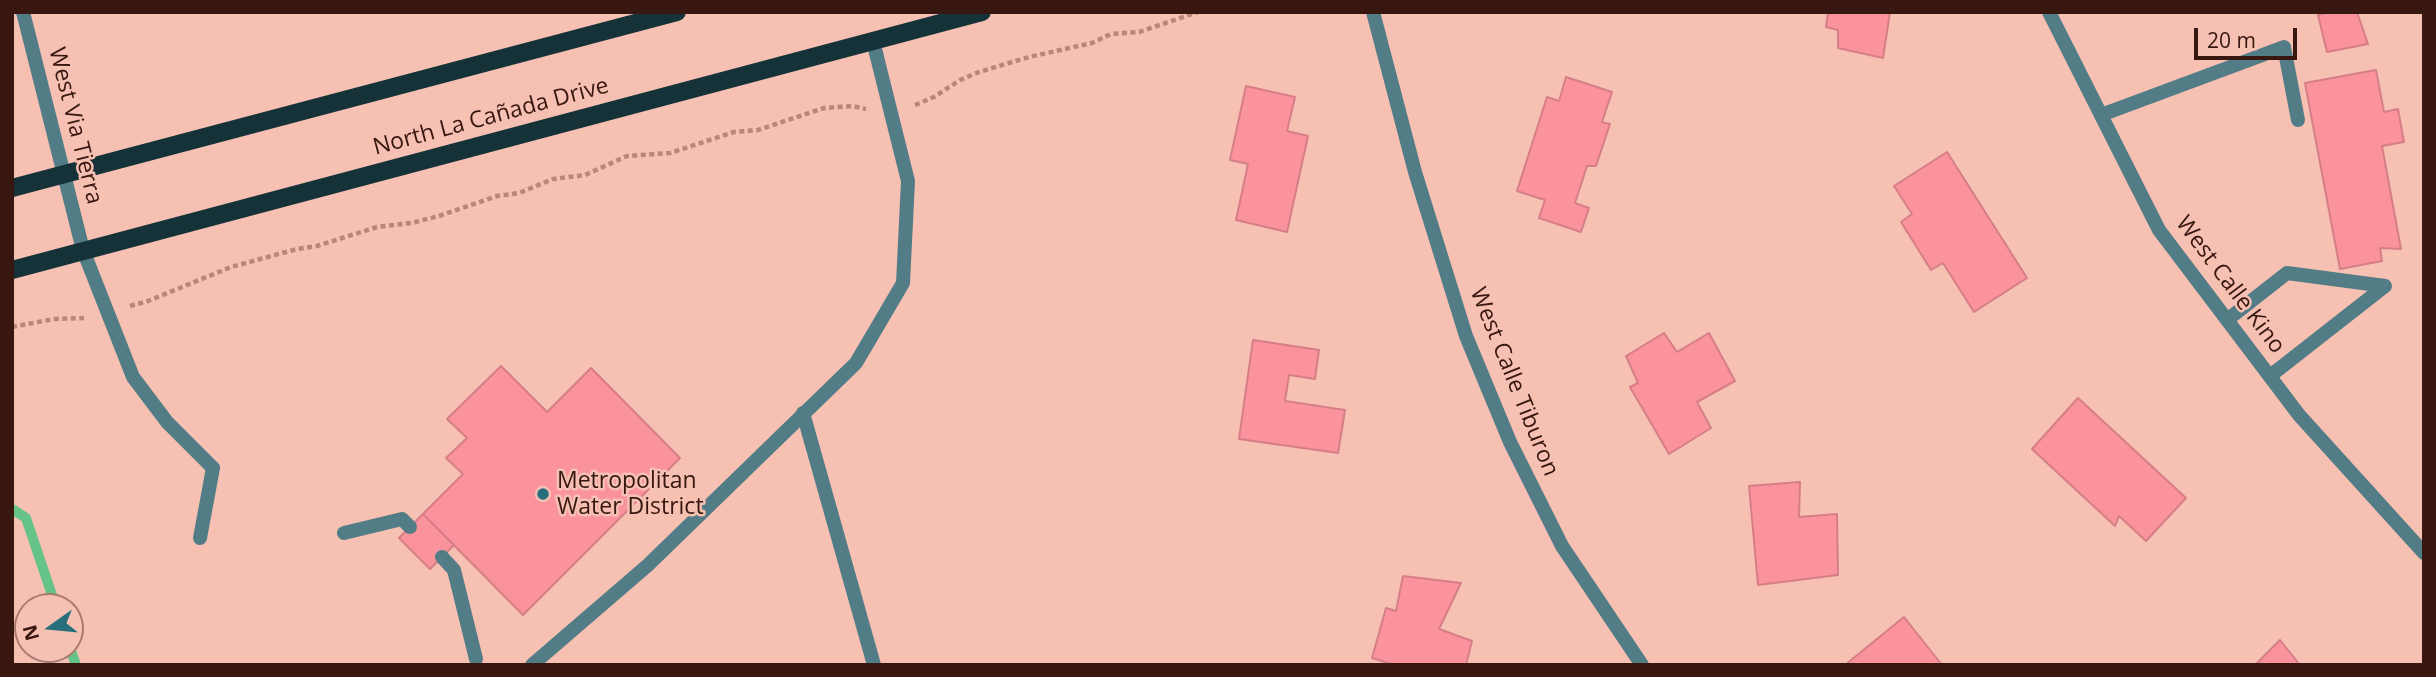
<!DOCTYPE html>
<html>
<head>
<meta charset="utf-8">
<style>
	body { margin:0 }
	#map { position:relative; width:2436px; height:677px; overflow:hidden; background:#f6c0b2; font-family:"Open Sans",sans-serif }
	canvas { display:block }
	.frame { position:absolute; inset:0; border:14px solid #37170f; pointer-events:none }
	.north { position:absolute; left:14px; top:593px; width:70px; height:70px; box-sizing:border-box; background:#f6c0b2; border:2px solid #aa7c71; border-radius:50%; rotate:255deg; font-size:19px; font-weight:700; line-height:28px; text-align:center; color:#37170f }
	.north::after { content:''; display:block; margin:auto; width:24px; height:32px; background:#296e7d; clip-path:polygon(50% 0,100% 100%,50% 72%,0 100%) }
	.scale { position:absolute; left:2194px; top:28px; width:103px; height:32px; box-sizing:border-box; border:4px solid #37170f; border-top:0; padding-left:9px; font-size:21px; line-height:24px; white-space:nowrap; color:#37170f; -webkit-text-stroke:5px #f6c0b2; paint-order:stroke }
</style>
</head>
<body>
<div id="map">
<canvas width="2436" height="677"></canvas>
<div class="frame"></div>
<div class="north">N</div>
<div class="scale">20 m</div>
</div>
<script>
const context = document.querySelector('canvas').getContext('2d');
context.lineJoin = 'round';
const poly = rows => new Path2D(rows.map(r => 'M' + r).join(''));
function trace(path, color, width, dash) { context.strokeStyle = color; context.lineWidth = width; context.lineCap = dash ? 'butt' : 'round'; context.setLineDash(dash || []); context.stroke(path); }
function paint(path, color) { context.fillStyle = color; context.fill(path, 'evenodd'); }
function write(font, color, halo, rows, align = 'center') {
  context.font = font + ' "Open Sans",sans-serif'; context.lineWidth = 5; context.setLineDash([]); context.textBaseline = 'middle'; context.strokeStyle = halo; context.fillStyle = color; for (const [text, x, y, turn = 0] of rows) {
    context.save(); context.translate(x, y); context.rotate((+turn || 0) * Math.PI / 180); context.textAlign = isNaN(turn) ? turn : align; if (halo) context.strokeText(text, 0, 0); context.fillText(text, 0, 0); context.restore();
  }
}
const stream = poly([
	[12,509,26,518,56,607],
	[70,648,76,665]
]);
const building = poly([
	[1828,12,1890,12,1883,58,1838,48,1838,30,1826,27,1828,12],
	[2329,12,2357,12,2368,44,2327,52,2318,15,2329,12],
	[2376,70,2384,112,2398,109,2404,142,2382,146,2401,249,2380,248,2382,261,2340,269,2305,83,2376,70],
	[1566,77,1612,92,1602,122,1610,124,1596,166,1587,166,1575,203,1589,208,1581,232,1539,218,1545,200,1517,191,1547,97,1559,101,1566,77],
	[1246,86,1295,97,1287,131,1308,136,1287,232,1236,220,1248,164,1230,160,1246,86],
	[1947,152,2027,278,1974,312,1943,263,1931,270,1901,222,1912,214,1894,186,1947,152],
	[1664,333,1677,352,1709,333,1735,381,1697,402,1711,428,1669,454,1630,387,1638,383,1626,356,1664,333],
	[1253,340,1319,350,1315,379,1289,375,1285,401,1345,410,1338,453,1239,439,1253,340],
	[501,366,547,412,591,368,680,458,523,615,423,514,463,474,446,458,467,438,447,419,501,366],
	[2078,398,2186,498,2146,541,2119,516,2115,526,2032,449,2078,398],
	[1800,482,1799,517,1837,514,1838,575,1758,585,1749,486,1800,482],
	[423,514,454,545,430,569,399,538,423,514],
	[1403,576,1461,583,1439,629,1472,641,1466,665,1395,665,1372,658,1386,608,1396,611,1403,576],
	[1904,617,1942,665,1845,665,1904,617],
	[2280,640,2300,665,2255,665,2280,640]
]);
const path = poly([
	[915,105,934,97,960,80,979,72,1029,57,1092,43,1111,34,1139,32,1198,12],
	[130,306,148,301,231,267,297,249,317,246,377,227,411,223,439,216,497,196,519,193,553,179,585,175,627,156,670,153,734,132,758,130,824,108,852,106,866,109],
	[12,327,54,319,84,318]
]);
const service = poly([
	[2101,115,2284,47,2298,120],
	[83,250,133,377,167,422,213,468,200,538],
	[2227,320,2287,273,2385,286],
	[2270,376,2385,286],
	[803,413,874,665],
	[344,533,402,519,410,527],
	[442,557,454,570,476,659],
	[532,665,648,565,856,363,903,283,908,181,873,41]
]);
const minor = poly([
	[23,12,83,250],
	[1373,12,1415,172,1466,336,1510,442,1562,546,1642,665],
	[2049,12,2159,230,2299,415,2424,553]
]);
const primary = poly([
	[12,188,677,12],
	[12,270,982,12]
]);
const markers = [
	[543,494,7,"#296e7d"]
];
const streetNames = [
	["North La Cañada Drive",491,117,-15],
	["West Via Tierra",75,126,76],
	["West Calle Kino",2230,285,53],
	["West Calle Tiburon",1514,382,68]
];
const poiNames = [
	["Metropolitan",557,481],
	["Water District",557,507]
];
trace(stream, '#65c387', 10);
paint(building, '#fb939d');
trace(building, '#d67e87', 2);
trace(path, '#b6887c', 4.5, [5, 3.5]);
trace(service, '#527c86', 14);
trace(minor, '#527c86', 14);
trace(primary, '#153239', 18);
for (const [x, y, r, color] of markers) { const dot = new Path2D(); dot.arc(x, y, r, 0, 2 * Math.PI); context.fillStyle = color; context.fill(dot); trace(dot, '#f6c0b2', 2.5); }
write('23px', '#37170f', '#f6c0b2', streetNames);
write('23px', '#37170f', '#f6c0b2', poiNames, 'left');
</script>
</body>
</html>
